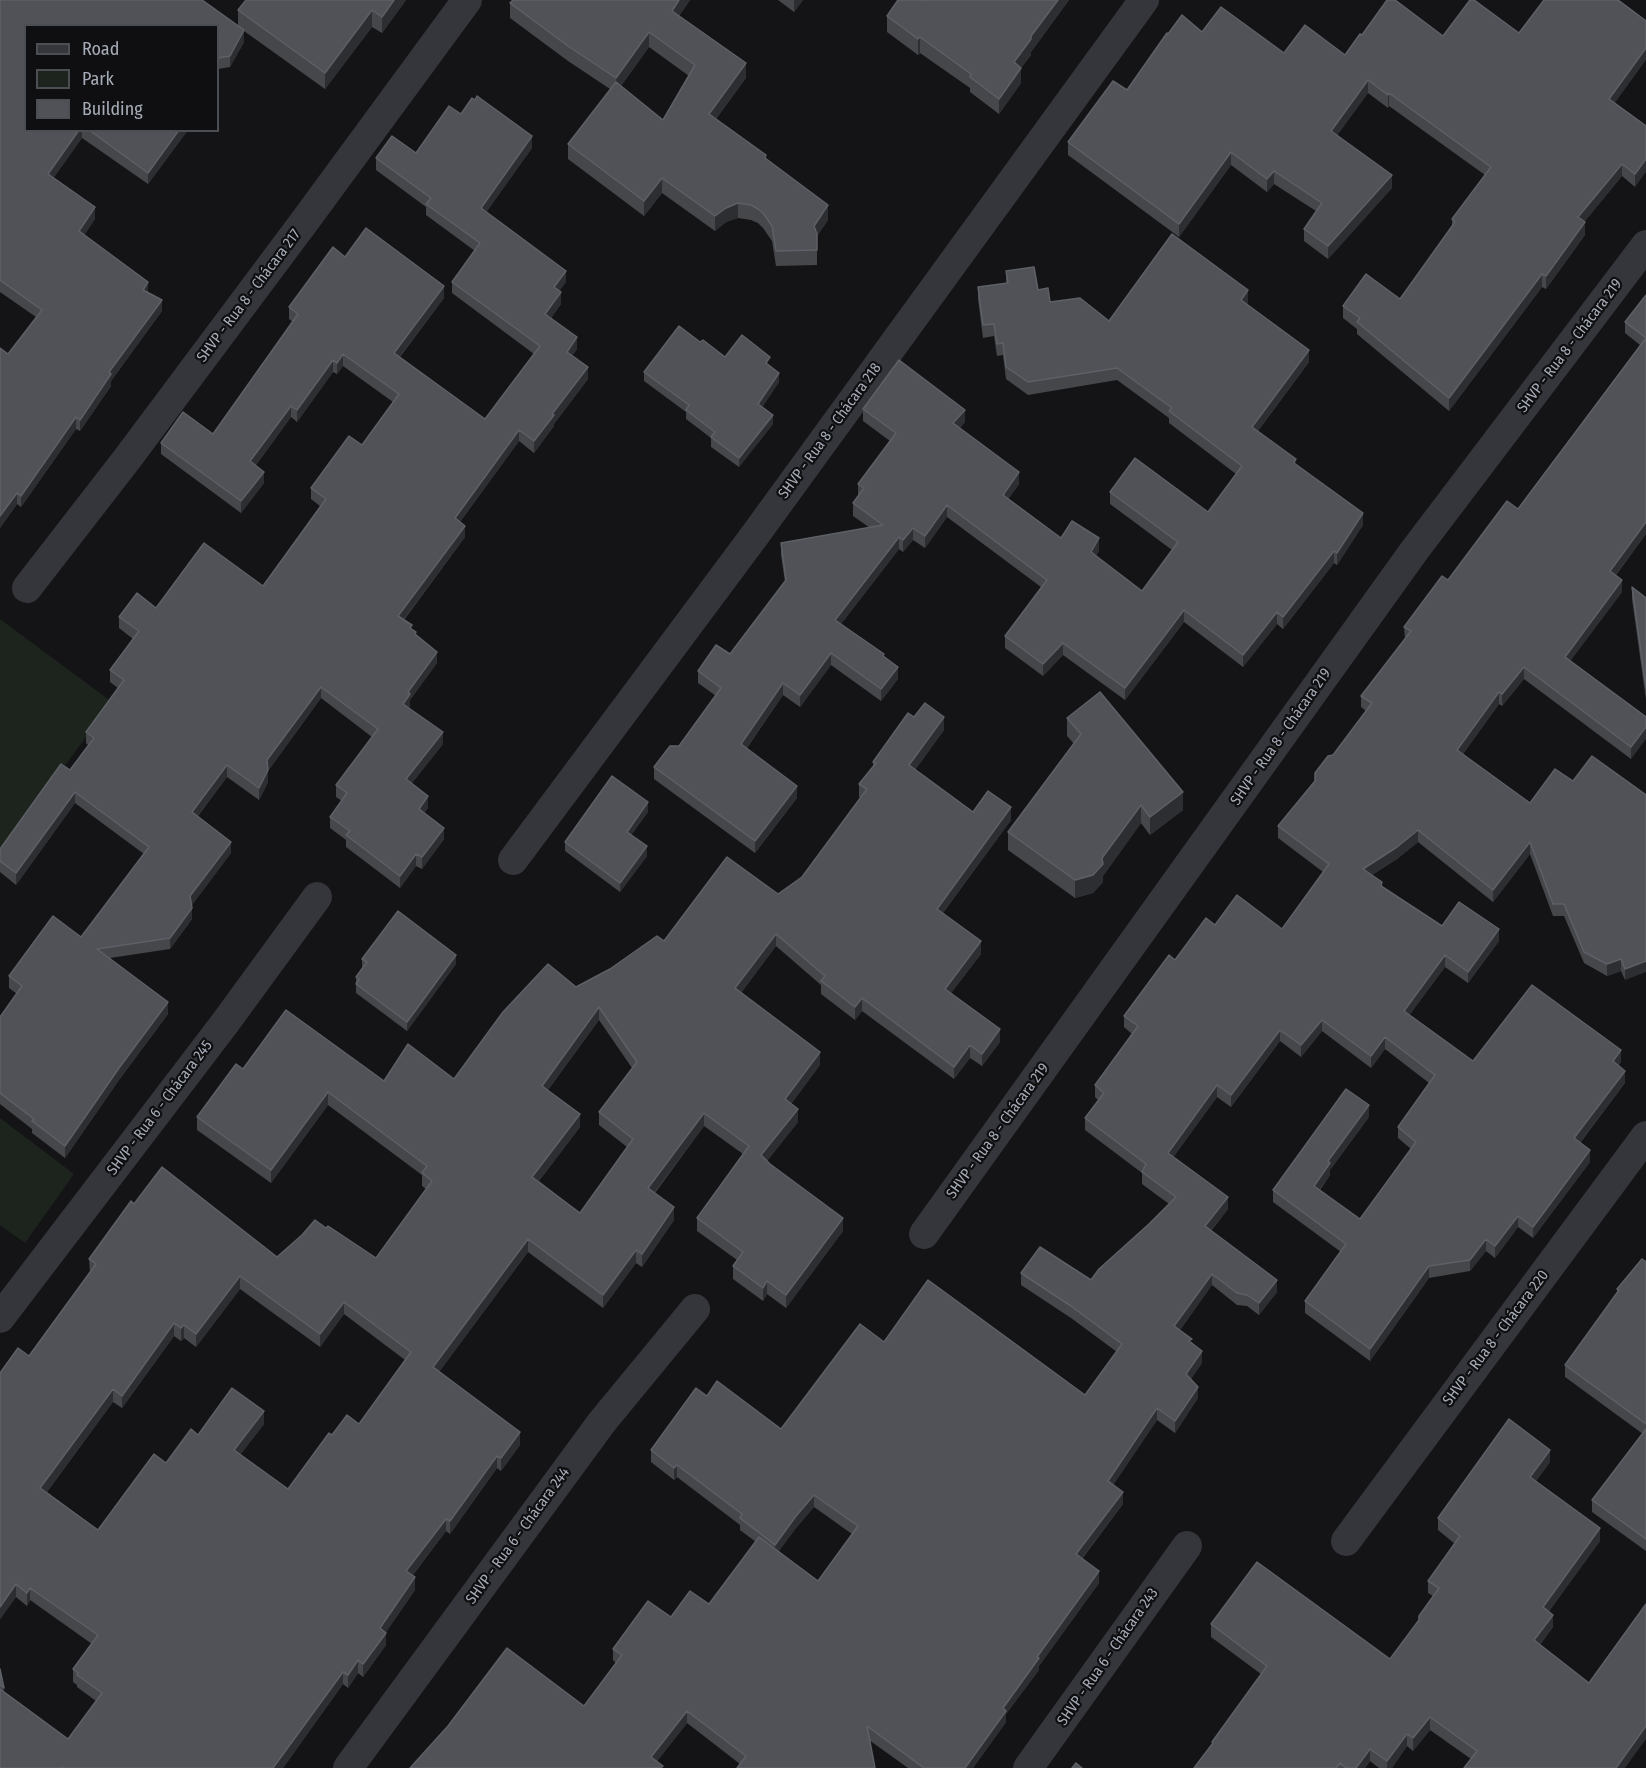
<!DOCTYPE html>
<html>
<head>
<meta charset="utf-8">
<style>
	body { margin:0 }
	#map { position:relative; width:1646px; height:1768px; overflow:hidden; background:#141416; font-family:"Fira Sans Condensed",sans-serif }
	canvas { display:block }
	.legend { position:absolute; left:24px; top:24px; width:195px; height:108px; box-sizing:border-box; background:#0f0f11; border:2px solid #4b4e53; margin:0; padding:8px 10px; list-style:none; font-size:18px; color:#a6acb7 }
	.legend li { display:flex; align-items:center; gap:12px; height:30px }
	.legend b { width:30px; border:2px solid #4b4e53 }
</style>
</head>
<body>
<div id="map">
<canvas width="1646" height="1768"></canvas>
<ul class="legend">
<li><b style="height:8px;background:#35363b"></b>Road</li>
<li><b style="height:16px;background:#1c241d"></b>Park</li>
<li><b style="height:16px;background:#505257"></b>Building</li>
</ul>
</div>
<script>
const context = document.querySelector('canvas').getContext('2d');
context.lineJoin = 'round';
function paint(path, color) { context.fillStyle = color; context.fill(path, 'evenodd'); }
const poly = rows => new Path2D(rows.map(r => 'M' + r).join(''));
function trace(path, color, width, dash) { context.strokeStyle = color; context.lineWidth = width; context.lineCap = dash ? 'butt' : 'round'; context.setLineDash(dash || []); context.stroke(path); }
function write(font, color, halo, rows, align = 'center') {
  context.font = font + ' "Fira Sans Condensed",sans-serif'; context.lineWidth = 4.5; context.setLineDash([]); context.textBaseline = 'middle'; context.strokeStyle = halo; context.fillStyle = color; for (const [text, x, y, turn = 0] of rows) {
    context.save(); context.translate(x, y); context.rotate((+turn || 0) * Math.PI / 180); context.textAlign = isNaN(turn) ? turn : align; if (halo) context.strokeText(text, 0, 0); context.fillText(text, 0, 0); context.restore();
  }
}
const green = poly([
	[0,619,112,702,0,853],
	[0,1118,74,1174,25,1243,0,1225]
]);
const street = poly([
	[27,588,127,459,307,218,467,0],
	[513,860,755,535,1144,0],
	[924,1234,1414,551,1646,245],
	[0,1318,225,1023,317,897],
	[1346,1541,1646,1136],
	[348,1768,602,1422,695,1309],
	[1028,1768,1187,1546]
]);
const wall = poly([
	[0,0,238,25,238,10,406,0,382,33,372,27,325,89,244,31,244,42,230,67,218,69,218,26,26,130,188,130,148,184,82,138,53,178,95,219,84,235,148,292,162,311,111,381,111,386,80,431,76,429,21,507,17,504,0,528,0,348,8,354,36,317,0,292],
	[513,0,690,0,679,16,746,78,716,119,766,159,828,220,817,236,817,265,776,266,772,241,763,228,758,223,751,220,738,218,726,222,715,231,662,193,644,216,568,159,568,144,610,89,568,61,510,18,510,3],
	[649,47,689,76,663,120,621,86],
	[778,0,803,0,794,12],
	[924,0,1069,0,1031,52,1031,55,1021,68,1021,83,999,114,970,92,970,88,920,53,918,55,887,32,887,16],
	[1202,32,1284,53,1345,55,1362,35,1443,36,1615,103,1646,126,1635,187,1622,176,1584,222,1585,235,1546,289,1542,287,1449,411,1357,334,1357,329,1343,318,1343,306,1400,299,1452,226,1452,219,1485,175,1389,106,1388,108,1368,93,1337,135,1392,188,1328,259,1304,241,1304,229,1316,211,1274,184,1267,192,1231,165,1179,237,1068,155,1068,142,1127,90,1168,34],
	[461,114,532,148,486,212,566,282,559,291,561,304,551,318,577,349,572,356,588,379,554,424,554,426,534,453,519,441,460,522,465,537,404,620,437,663,410,700,410,705,409,708,443,744,411,784,428,808,424,813,444,839,422,869,416,866,400,888,346,847,346,840,330,828,330,817,342,801,336,797,336,785,372,737,321,698,268,771,268,782,259,800,227,777,198,816,231,853,191,906,192,919,170,949,110,958,168,1014,119,1080,65,1158,32,1133,32,1129,0,1104,0,1017,17,994,9,988,9,976,81,937,144,854,75,803,16,885,0,872,0,849,70,770,88,745,86,743,86,732,118,688,110,682,110,670,133,639,119,628,119,617,156,608,263,586,320,506,311,499,311,488,362,445,393,402,343,366,337,374,333,372,297,422,291,417,256,465,264,483,241,513,161,454,161,443,213,434,293,322,289,319,289,307,345,257,444,298,400,357,485,419,534,354,452,293,452,282,475,251,426,215,426,207,376,170,376,158,416,153],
	[1006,271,1038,290,1050,302,1109,321,1248,302,1247,304,1309,362,1258,431,1363,525,1337,565,1334,563,1283,629,1277,624,1243,667,1184,622,1125,700,1063,655,1043,676,1005,648,1005,636,1041,587,947,517,925,548,913,540,903,552,899,549,841,624,884,657,898,679,881,701,831,665,800,707,783,695,747,748,797,798,755,853,654,779,654,767,679,746,716,696,698,683,698,671,730,654,785,582,781,555,781,543,870,528,853,516,853,503,858,496,858,484,890,441,863,421,863,409,965,422,960,428,1019,484,1008,499,1061,538,1099,550,1096,556,1142,591,1172,550,1110,504,1110,492,1208,512,1236,474,1169,423,1169,418,1117,380,1028,395,1006,379,1003,355,997,356,994,336,983,338,978,299,978,287,1006,283],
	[1646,295,1646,534,1616,575,1622,592,1570,661,1646,717,1631,759,1524,679,1502,706,1499,704,1463,754,1530,803,1573,781,1646,795,1625,980,1621,971,1607,976,1584,963,1564,916,1553,916,1530,854,1493,902,1418,842,1397,859,1372,875,1382,887,1442,926,1499,941,1468,983,1445,967,1409,1015,1473,1061,1621,1062,1618,1065,1625,1083,1580,1143,1590,1162,1533,1238,1518,1227,1495,1258,1486,1251,1470,1271,1429,1278,1370,1361,1305,1313,1305,1301,1341,1252,1273,1202,1273,1190,1369,1117,1330,1170,1330,1175,1320,1190,1360,1219,1411,1149,1398,1138,1398,1127,1429,1083,1385,1049,1371,1068,1322,1031,1301,1057,1280,1041,1231,1107,1217,1097,1173,1157,1228,1209,1211,1231,1277,1292,1259,1315,1247,1306,1237,1305,1212,1285,1180,1330,1192,1344,1202,1363,1191,1379,1198,1398,1175,1433,1157,1420,1113,1485,1123,1504,1082,1559,1099,1583,1039,1666,1039,1670,1006,1714,1006,1722,973,1768,908,1768,869,1740,740,1764,687,1723,657,1761,663,1768,584,1706,616,1663,613,1660,613,1649,671,1617,709,1604,756,1542,740,1530,740,1525,677,1477,674,1480,651,1462,651,1450,707,1396,781,1429,884,1342,1085,1395,1117,1352,1071,1318,1021,1285,1021,1273,1091,1280,1149,1224,1169,1204,1142,1184,1142,1173,1085,1130,1085,1118,1098,1100,1095,1097,1095,1085,1132,1034,1124,1027,1124,1016,1175,960,1215,925,1282,929,1323,872,1278,838,1278,826,1315,781,1366,711,1361,707,1361,696,1405,639,1404,627,1448,580,1518,509,1640,345,1625,333,1625,322],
	[814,1507,852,1534,818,1581,778,1551,796,1528],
	[700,342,725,357,770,366,779,382,762,407,773,424,739,467,711,447,711,438,686,419,686,412,644,381,644,372],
	[1632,587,1646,598,1646,700,1632,599],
	[914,717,944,730,915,770,973,812,1011,820,943,913,981,954,951,993,1000,1042,982,1066,970,1058,954,1079,862,1011,855,1020,821,994,821,985,776,946,741,993,820,1065,791,1104,798,1122,767,1161,843,1231,786,1308,767,1294,763,1301,733,1279,733,1266,737,1260,697,1231,697,1218,743,1154,704,1126,655,1193,674,1220,642,1267,636,1263,603,1308,528,1252,439,1372,520,1445,501,1471,497,1468,450,1534,446,1531,413,1575,415,1590,386,1632,386,1645,363,1677,358,1673,348,1688,343,1684,283,1768,0,1768,0,1669,4,1692,68,1739,96,1701,77,1687,77,1685,73,1682,73,1669,92,1644,30,1600,27,1606,16,1597,0,1619,0,1373,29,1356,90,1273,89,1259,134,1204,277,1257,326,1228,376,1258,426,1189,422,1186,422,1175,328,1105,271,1183,197,1130,197,1117,243,1069,384,1081,454,1079,576,987,664,941,778,894,802,877,861,798,859,797,859,784,873,767,873,762],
	[599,1020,632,1068,599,1112,599,1125,627,1147,580,1213,539,1181,580,1127,548,1090],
	[240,1289,320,1347,344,1314,405,1360,359,1424,332,1435,288,1489,240,1455,264,1424,198,1435,166,1463,98,1530,47,1492,113,1402,122,1408,174,1336,181,1341,184,1338,196,1347],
	[1067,718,1183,810,1150,835,1141,823,1103,876,1103,882,1093,893,1075,898,1008,850,1008,832,1074,744,1067,736],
	[648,812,631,835,647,856,620,892,565,851,565,842],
	[362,959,456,964,407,1031,356,993,356,977,362,968],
	[1646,1262,1646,1551,1592,1512,1592,1500,1643,1434,1565,1377,1565,1365,1617,1293,1617,1289],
	[1550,1462,1536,1481,1600,1541,1549,1611,1553,1627,1540,1645,1625,1768,1471,1759,1430,1730,1413,1751,1407,1746,1392,1768,1379,1768,1370,1761,1365,1768,1194,1768,1212,1745,1212,1742,1261,1674,1211,1637,1211,1624,1390,1659,1419,1621,1433,1596,1428,1593,1428,1581,1455,1544,1438,1530,1438,1518]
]);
const shadedWall = poly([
	[394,0,406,0,382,33,382,17],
	[679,0,690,0,672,26,672,11],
	[794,0,803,0,794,12],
	[1058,0,1069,0,1031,52,1031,55,1021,68,1021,83,999,114,999,99,1014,62,1031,36],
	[372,10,372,27,325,89,325,73],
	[244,30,244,42,230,67,230,56],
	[649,32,649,47,616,93,616,78],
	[920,37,920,53,918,55,918,39],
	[1646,48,1646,60,1609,111,1609,99],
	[746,63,746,78,709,128,709,114],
	[1368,80,1368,93,1331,144,1331,131],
	[1389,93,1389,106,1388,108,1388,95],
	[79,130,82,130,82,138,48,186,48,174],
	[179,130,188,130,148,184,148,173],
	[532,136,532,148,481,220,481,208],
	[1231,152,1231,165,1179,237,1179,224],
	[1646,159,1646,172,1635,187,1635,174],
	[1622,164,1622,176,1578,230,1578,217],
	[1274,171,1274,184,1267,192,1267,179],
	[1392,175,1392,188,1328,259,1328,246],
	[662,178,662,193,644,216,644,201],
	[738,203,738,218,726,222,715,231,715,216,726,208],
	[828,205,828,220,817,236,817,265,817,236,814,226],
	[95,207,95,219,79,243,79,231],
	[1585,222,1585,235,1546,289,1546,276],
	[566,271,566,282,554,298,554,287],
	[1542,274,1542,287,1449,411,1449,398],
	[148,282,148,294,143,290],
	[444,286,444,298,394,364,394,353],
	[1248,290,1248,302,1241,312,1241,300],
	[561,292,561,304,545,326,545,314],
	[162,300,162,311,111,381,111,386,80,431,80,420,109,372],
	[577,337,577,349,567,363,567,352],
	[1309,350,1309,362,1252,439,1252,427],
	[343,354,343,366,337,374,337,363],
	[333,360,333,372,297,422,297,410],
	[588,367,588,379,554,424,554,426,534,453,534,441,552,414],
	[779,373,779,382,758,414,758,404],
	[291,406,291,417,250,473,250,461],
	[965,410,965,422,953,435,953,423],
	[773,415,773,424,739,467,739,458],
	[76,417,76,429,21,507,21,496],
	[519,430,519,441,455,529,455,518],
	[264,472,264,483,241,513,241,501],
	[1019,472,1019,484,1003,507,1003,495],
	[17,493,17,504,0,528,0,516],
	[947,505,947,517,925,548,925,536],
	[1363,513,1363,525,1337,565,1337,553],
	[1646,522,1646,534,1610,582,1610,571],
	[465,526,465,537,398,627,398,616],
	[913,528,913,540,903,552,903,540],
	[899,537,899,549,835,632,835,620],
	[1099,538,1099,550,1091,564,1091,552],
	[1334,551,1334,563,1283,629,1283,617],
	[1622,580,1622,592,1565,668,1565,657],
	[1184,610,1184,622,1125,700,1125,688],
	[1277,612,1277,624,1243,667,1243,655],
	[1063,643,1063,655,1043,676,1043,664],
	[437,652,437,663,410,700,410,705,403,715,403,704,408,692],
	[831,653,831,665,800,707,800,695],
	[898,667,898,679,881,701,881,689],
	[1524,667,1524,679,1502,706,1502,694],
	[783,683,783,695,741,756,741,744],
	[321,687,321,698,268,771,268,782,259,800,259,788,267,760],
	[1499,692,1499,704,1457,762,1457,750],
	[944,717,944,730,909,778,909,765],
	[1646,727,1646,739,1631,759,1631,747],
	[443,732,443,744,406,791,406,779],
	[227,765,227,777,192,823,192,812],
	[797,786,797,798,755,853,755,841],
	[75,792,75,803,16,885,16,873],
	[1183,792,1183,810,1150,835,1150,817],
	[428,796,428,808,419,820,419,809],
	[648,802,648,812,627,841,627,832],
	[1141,805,1141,823,1103,876,1103,882,1093,893,1075,898,1075,880,1102,858],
	[1011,807,1011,820,937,921,937,909],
	[444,828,444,839,422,869,422,857],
	[1418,830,1418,842,1397,859,1363,881,1363,869],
	[231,842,231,853,190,908,190,896],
	[1530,842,1530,854,1493,902,1493,890],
	[647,846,647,856,620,892,620,883],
	[416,854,416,866,400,888,400,876],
	[192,908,192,919,170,949,170,938],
	[1499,929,1499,941,1468,983,1468,972],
	[776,934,776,946,735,1001,735,988],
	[981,941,981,954,945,1001,945,989],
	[456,955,456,964,407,1031,407,1022],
	[1445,955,1445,967,1404,1023,1404,1011],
	[1621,959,1621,971,1607,976,1607,964],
	[1646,961,1646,972,1625,980,1625,969],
	[862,998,862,1011,855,1020,855,1007],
	[168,1002,168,1014,119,1080,65,1158,65,1146,119,1068],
	[599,1007,599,1020,542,1098,542,1086],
	[1322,1020,1322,1031,1301,1057,1301,1045],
	[1000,1029,1000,1042,982,1066,982,1054],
	[1280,1030,1280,1041,1231,1107,1231,1095],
	[1385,1037,1385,1049,1371,1068,1371,1056],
	[970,1045,970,1058,954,1079,954,1067],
	[1621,1050,1621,1062,1613,1073,1613,1061],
	[820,1052,820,1065,785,1112,785,1099],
	[1625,1071,1625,1083,1574,1150,1574,1138],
	[1217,1085,1217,1097,1168,1165,1168,1153],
	[328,1092,328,1105,271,1183,271,1170],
	[1369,1105,1369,1117,1330,1170,1330,1175,1314,1197,1314,1186,1328,1161],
	[798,1109,798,1122,761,1168,761,1155],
	[704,1113,704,1126,648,1201,648,1188],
	[580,1114,580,1127,532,1190,532,1177],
	[1590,1150,1590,1162,1533,1238,1533,1227],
	[1228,1197,1228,1209,1205,1238,1205,1226],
	[674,1207,674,1220,642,1267,642,1254],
	[1518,1216,1518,1227,1495,1258,1495,1246],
	[843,1218,843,1231,786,1308,786,1295],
	[528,1239,528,1252,433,1380,433,1367],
	[1486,1239,1486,1251,1470,1271,1470,1260],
	[636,1250,636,1263,603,1308,603,1295],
	[1429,1266,1429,1278,1370,1361,1370,1349],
	[1212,1274,1212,1285,1174,1338,1174,1326],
	[240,1276,240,1289,196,1347,196,1334],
	[1277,1280,1277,1292,1259,1315,1259,1303],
	[767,1281,767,1294,763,1301,763,1288],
	[344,1302,344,1314,320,1347,320,1334],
	[174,1323,174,1336,122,1408,122,1396],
	[184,1325,184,1338,181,1341,181,1328],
	[1202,1351,1202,1363,1186,1386,1186,1374],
	[1198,1387,1198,1398,1175,1433,1175,1421],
	[113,1389,113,1402,40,1501,40,1488],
	[1157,1408,1157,1420,1108,1493,1108,1481],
	[264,1411,264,1424,234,1463,234,1450],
	[520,1432,520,1445,501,1471,501,1458],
	[1550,1450,1550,1462,1530,1490,1530,1477],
	[497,1456,497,1468,450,1534,450,1521],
	[677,1465,677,1477,674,1480,674,1468],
	[1123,1492,1123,1504,1076,1566,1076,1554],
	[814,1495,814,1507,796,1528,775,1557,775,1545,796,1516],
	[446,1519,446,1531,406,1584,406,1571],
	[1600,1528,1600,1541,1543,1620,1543,1607],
	[1099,1571,1099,1583,1039,1666,1039,1670,1006,1714,1006,1722,973,1768,965,1768,1003,1708,1037,1657],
	[415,1577,415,1590,380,1641,380,1628],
	[16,1584,16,1597,0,1619,0,1607],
	[30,1588,30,1600,27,1606,27,1593],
	[1553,1615,1553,1627,1534,1653,1534,1640],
	[386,1633,386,1645,363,1677,363,1664],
	[358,1660,358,1673,348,1688,348,1675],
	[343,1672,343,1684,283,1768,273,1768],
	[687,1711,687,1723,652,1768,651,1757],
	[1430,1717,1430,1730,1413,1751,1413,1738],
	[1646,1726,1646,1739,1625,1768,1616,1768],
	[1407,1734,1407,1746,1392,1768,1387,1768,1387,1761],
	[1370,1749,1370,1761,1365,1768,1356,1768]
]);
const building = poly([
	[0,0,202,0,244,30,230,56,218,58,218,26,26,26,26,130,79,130,48,174,95,207,79,231,148,282,143,290,162,300,109,372,111,374,80,420,76,417,21,496,17,493,0,516,0,348,8,354,42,310,0,280,0,0],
	[246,0,394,0,382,17,372,10,325,73,238,10,246,0],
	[513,0,679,0,672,11,746,63,709,114,766,155,765,158,828,205,814,226,817,234,817,250,776,251,772,226,763,213,758,209,751,205,738,203,726,208,715,216,662,178,644,201,568,144,616,82,663,120,695,65,649,32,616,78,568,46,510,3,513,0],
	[898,0,922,0,923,1,924,0,1058,0,1031,36,1031,39,1014,62,1021,68,999,99,970,77,971,74,920,37,918,39,887,16,898,0],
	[1387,0,1395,0,1443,36,1470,0,1474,0,1519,33,1544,0,1618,0,1646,21,1646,48,1609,99,1646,126,1646,159,1635,174,1622,164,1578,217,1585,222,1546,276,1542,274,1449,398,1357,322,1360,318,1343,306,1366,274,1400,299,1455,222,1452,219,1491,167,1389,93,1388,95,1368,80,1331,131,1392,175,1328,246,1304,229,1322,203,1274,171,1267,179,1231,152,1179,224,1068,142,1113,81,1127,90,1167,33,1168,34,1182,15,1202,32,1221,7,1284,53,1305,25,1345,55,1360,34,1362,35,1387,0],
	[477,96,532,136,481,208,566,271,554,287,561,292,545,314,577,337,567,352,588,367,552,414,554,415,534,441,519,430,455,518,465,526,398,616,412,625,410,628,416,632,415,634,437,652,408,692,410,694,403,704,443,732,406,779,428,796,419,809,444,828,422,857,416,854,400,876,346,835,350,831,330,817,347,793,336,785,378,729,321,687,267,760,268,770,259,788,227,765,192,812,231,842,190,896,192,908,170,938,97,949,168,1002,119,1068,65,1146,32,1121,34,1119,0,1093,0,1017,22,986,9,976,53,916,81,937,149,847,75,792,16,873,0,861,0,849,61,764,70,770,94,738,86,732,124,680,110,670,139,631,119,617,137,593,156,608,204,543,263,586,326,499,311,488,349,436,362,445,399,394,343,354,337,363,333,360,297,410,291,406,250,461,264,472,241,501,161,443,183,412,213,434,298,314,289,307,333,247,345,257,366,228,444,286,394,353,485,419,540,346,452,282,480,243,426,204,431,198,376,158,392,136,416,153,449,106,461,114,472,98,475,100,477,96],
	[89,130,179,130,148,173,89,130],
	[1172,234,1248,290,1241,300,1309,350,1252,427,1296,459,1294,463,1363,513,1337,553,1334,551,1283,617,1277,612,1243,655,1184,610,1125,688,1063,643,1043,664,1005,636,1047,580,947,505,925,536,913,528,903,540,899,537,835,620,884,654,883,656,898,667,881,689,831,653,800,695,783,683,741,744,797,786,755,841,654,767,670,746,679,746,721,688,698,671,716,645,730,654,786,580,781,543,883,525,853,503,864,488,858,484,896,433,863,409,899,360,965,410,953,423,1019,472,1003,495,1061,538,1072,521,1099,538,1091,552,1142,591,1178,542,1110,492,1135,458,1208,512,1242,466,1169,411,1172,408,1117,368,1028,382,1006,367,1003,343,997,344,994,324,983,325,978,287,1008,283,1006,271,1034,267,1038,290,1048,288,1050,302,1080,298,1109,321,1172,234],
	[1646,295,1646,522,1610,571,1622,580,1565,657,1646,717,1646,727,1631,747,1524,667,1502,694,1499,692,1457,750,1530,803,1555,769,1573,781,1592,756,1646,795,1646,961,1625,969,1621,959,1607,964,1584,952,1564,904,1553,904,1530,842,1493,890,1418,830,1397,847,1363,869,1382,882,1381,886,1442,926,1459,902,1499,929,1468,972,1445,955,1404,1011,1473,1061,1532,985,1621,1050,1613,1061,1625,1071,1574,1138,1590,1150,1533,1227,1518,1216,1495,1246,1486,1239,1470,1260,1429,1266,1370,1349,1305,1301,1346,1244,1273,1190,1346,1089,1369,1105,1328,1161,1330,1163,1314,1186,1360,1219,1416,1142,1398,1127,1435,1075,1385,1037,1371,1056,1322,1020,1301,1045,1280,1030,1231,1095,1217,1085,1168,1153,1228,1197,1205,1226,1277,1280,1259,1303,1247,1295,1237,1293,1212,1274,1174,1326,1192,1339,1189,1341,1202,1351,1186,1374,1198,1387,1175,1421,1157,1408,1108,1481,1123,1492,1076,1554,1099,1571,1037,1657,1039,1658,1003,1708,1006,1711,965,1768,924,1768,867,1726,875,1768,737,1768,746,1756,687,1711,651,1757,663,1766,661,1768,410,1768,448,1726,507,1648,584,1706,622,1655,613,1649,648,1601,671,1617,690,1591,709,1604,759,1537,818,1581,858,1526,814,1495,796,1516,775,1545,740,1518,742,1514,677,1465,674,1468,651,1450,696,1388,707,1396,717,1381,781,1429,860,1324,884,1342,928,1280,1085,1395,1122,1344,1071,1306,1021,1273,1040,1247,1091,1280,1099,1269,1149,1224,1176,1197,1142,1172,1146,1164,1085,1118,1104,1093,1095,1085,1138,1026,1124,1016,1169,955,1175,960,1206,918,1215,925,1237,895,1282,929,1329,864,1278,826,1315,781,1315,773,1328,756,1333,755,1372,703,1361,696,1411,631,1404,627,1442,576,1448,580,1507,501,1518,509,1646,338,1625,322,1646,295],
	[679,326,700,342,703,340,725,357,742,335,770,357,766,363,779,373,758,404,773,415,739,458,711,437,715,432,686,410,689,405,644,372,679,326],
	[1632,587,1646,598,1646,688,1632,587],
	[1100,692,1183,792,1150,817,1141,805,1102,858,1103,864,1093,875,1075,880,1008,832,1081,734,1067,718,1100,692],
	[925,703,944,717,909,765,973,812,988,791,1011,807,937,909,981,941,945,989,1000,1029,982,1054,970,1045,954,1067,862,998,855,1007,821,981,825,976,776,934,735,988,820,1052,785,1099,798,1109,761,1155,770,1164,843,1218,786,1295,767,1281,763,1288,733,1266,743,1252,697,1218,749,1146,704,1113,648,1188,674,1207,642,1254,636,1250,603,1295,528,1239,433,1367,520,1432,501,1458,497,1456,450,1521,446,1519,406,1571,415,1577,380,1628,386,1633,363,1664,358,1660,348,1675,343,1672,273,1768,64,1768,63,1767,62,1768,0,1768,0,1689,68,1739,102,1693,77,1675,78,1673,73,1669,98,1635,30,1588,27,1593,16,1584,0,1607,0,1373,18,1348,29,1356,96,1264,89,1259,131,1201,134,1204,162,1167,277,1257,302,1235,315,1220,326,1228,328,1226,376,1258,432,1181,422,1173,427,1166,328,1092,271,1170,197,1117,236,1064,243,1069,286,1010,384,1081,408,1044,454,1079,503,1012,548,964,576,987,610,969,657,936,664,941,727,857,778,894,802,877,867,789,859,784,876,763,873,762,908,713,914,717,925,703],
	[599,1007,637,1062,599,1112,633,1139,580,1213,532,1177,580,1114,542,1086,599,1007],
	[240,1276,320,1334,344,1302,411,1352,359,1424,347,1415,332,1435,329,1433,288,1489,234,1450,264,1411,232,1388,198,1435,191,1429,166,1463,154,1454,98,1530,40,1488,113,1389,122,1396,174,1323,181,1328,184,1325,196,1334,240,1276],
	[612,776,648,802,627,832,647,846,620,883,565,842,612,776],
	[398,911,456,955,407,1022,356,984,359,979,356,977,367,962,362,959,398,911],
	[1642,1259,1646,1262,1646,1424,1565,1365,1619,1290,1617,1289,1642,1259],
	[1509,1419,1550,1450,1530,1477,1600,1528,1543,1607,1553,1615,1534,1640,1589,1683,1646,1604,1646,1726,1616,1768,1464,1768,1477,1751,1430,1717,1413,1738,1407,1734,1387,1761,1370,1749,1356,1768,1346,1768,1340,1763,1336,1768,1194,1768,1213,1743,1212,1742,1267,1666,1211,1624,1257,1562,1390,1659,1419,1620,1419,1616,1439,1588,1428,1581,1460,1536,1438,1518,1509,1419],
	[1646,1429,1646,1539,1592,1500,1646,1429],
	[0,1669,4,1688,0,1685,0,1669],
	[1076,1763,1082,1768,1072,1768,1076,1763]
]);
const streetNames = [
	["SHVP - Rua 8 - Chácara 217",249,296,-53],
	["SHVP - Rua 8 - Chácara 219",1570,346,-53],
	["SHVP - Rua 8 - Chácara 218",830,431,-54],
	["SHVP - Rua 8 - Chácara 219",1281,737,-55],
	["SHVP - Rua 6 - Chácara 245",160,1108,-53],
	["SHVP - Rua 8 - Chácara 219",998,1131,-54],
	["SHVP - Rua 8 - Chácara 220",1496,1338,-53],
	["SHVP - Rua 6 - Chácara 244",518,1536,-54],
	["SHVP - Rua 6 - Chácara 243",1108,1657,-55]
];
paint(green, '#1c241d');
trace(street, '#35363b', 30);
paint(wall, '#45474b');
paint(shadedWall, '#2d2e31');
paint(building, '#505257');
trace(building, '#5d6066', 1.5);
write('15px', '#a6acb7', '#0f0f11', streetNames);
</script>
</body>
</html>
